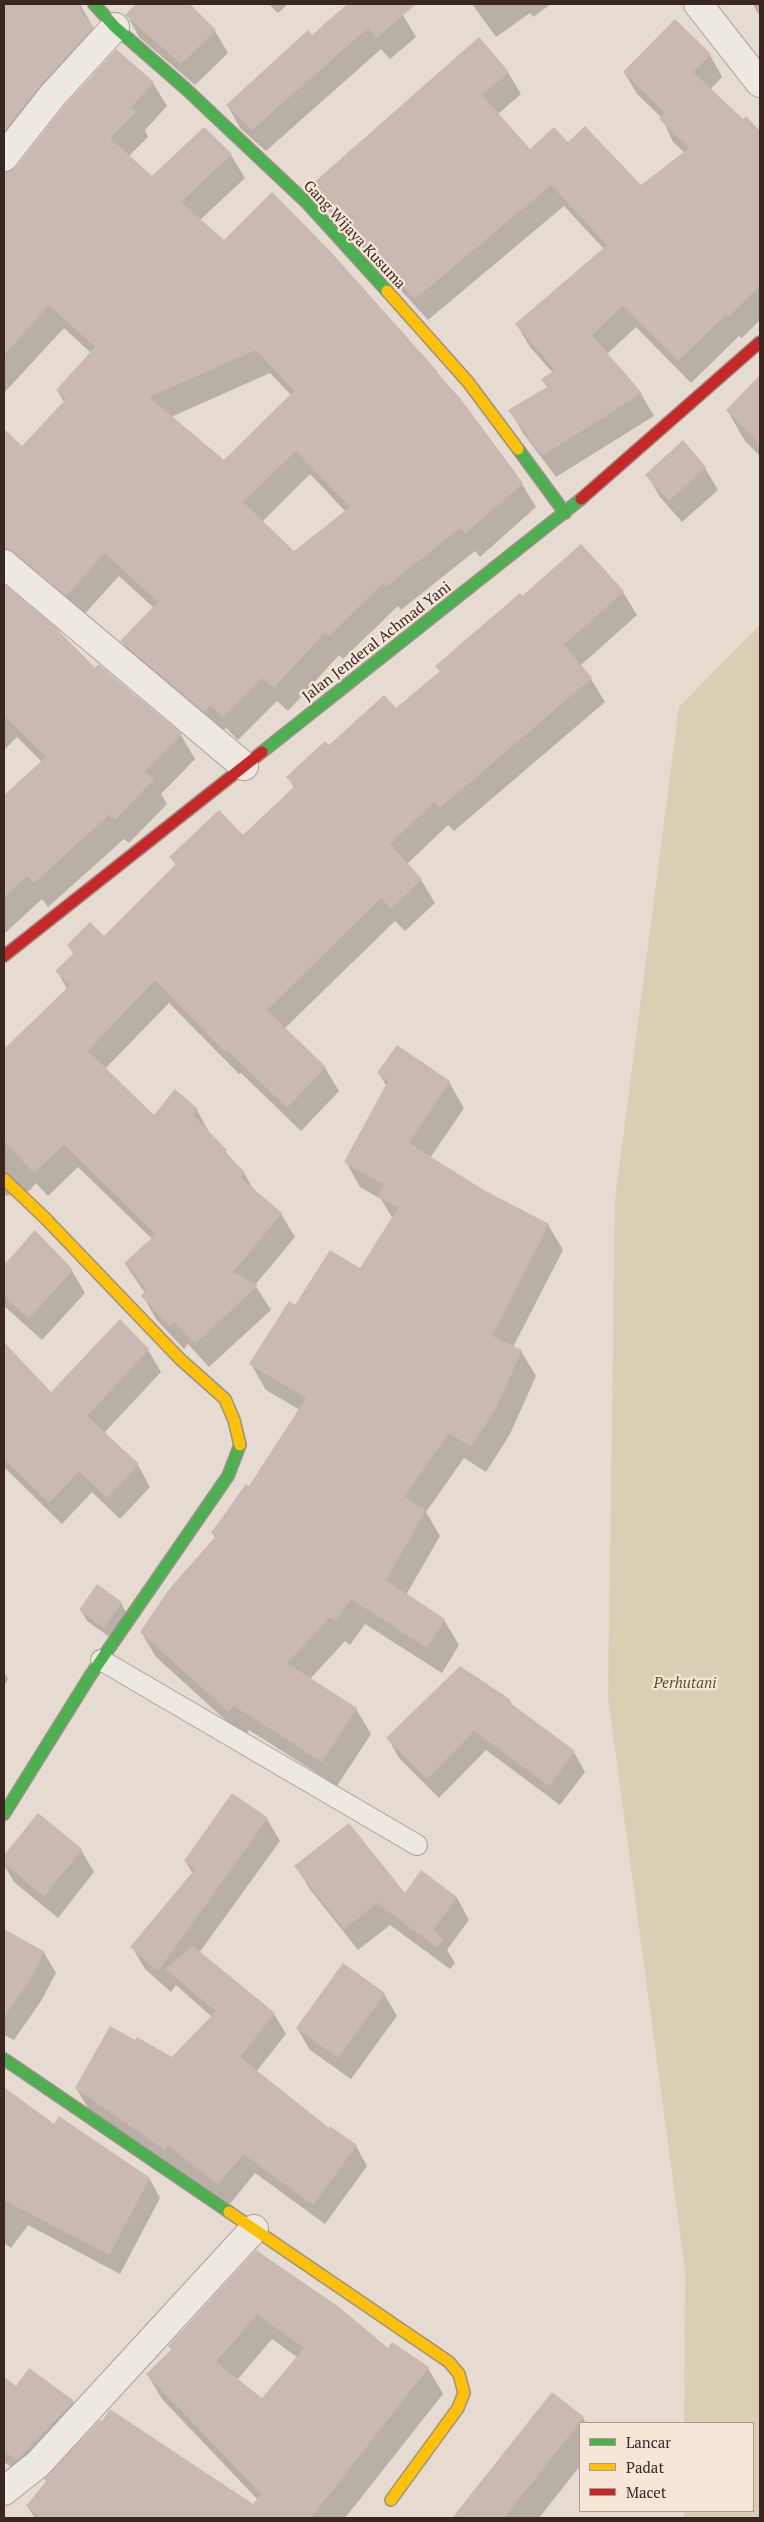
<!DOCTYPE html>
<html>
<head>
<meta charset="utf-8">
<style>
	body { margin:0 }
	#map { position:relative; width:764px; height:2522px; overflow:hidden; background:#e6dbd1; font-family:"PT Serif",serif }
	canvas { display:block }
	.frame { position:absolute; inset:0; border:5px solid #3b2721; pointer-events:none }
	.legend { position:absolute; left:579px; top:2422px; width:175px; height:90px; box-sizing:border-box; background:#f5e6d8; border:1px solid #ab9a8f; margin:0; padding:6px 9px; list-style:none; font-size:15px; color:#3b2721 }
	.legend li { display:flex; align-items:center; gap:10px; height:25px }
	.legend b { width:25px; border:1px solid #ab9a8f }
</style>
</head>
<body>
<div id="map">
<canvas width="764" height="2522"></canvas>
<div class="frame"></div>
<ul class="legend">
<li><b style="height:6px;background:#4caf50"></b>Lancar</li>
<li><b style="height:6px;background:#ffc107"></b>Padat</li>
<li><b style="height:6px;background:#c62828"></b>Macet</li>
</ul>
</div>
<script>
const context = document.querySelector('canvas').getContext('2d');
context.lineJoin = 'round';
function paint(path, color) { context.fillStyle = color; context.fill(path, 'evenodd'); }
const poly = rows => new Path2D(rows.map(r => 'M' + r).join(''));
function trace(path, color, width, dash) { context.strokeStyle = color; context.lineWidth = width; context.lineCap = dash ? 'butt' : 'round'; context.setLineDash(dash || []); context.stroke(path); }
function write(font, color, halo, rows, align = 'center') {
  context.font = font + ' "PT Serif",serif'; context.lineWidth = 4.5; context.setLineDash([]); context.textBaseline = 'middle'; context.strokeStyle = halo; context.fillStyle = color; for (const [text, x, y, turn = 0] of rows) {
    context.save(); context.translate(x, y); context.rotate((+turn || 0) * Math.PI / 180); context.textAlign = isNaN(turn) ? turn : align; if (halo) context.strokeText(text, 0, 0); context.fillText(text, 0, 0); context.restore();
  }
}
const green = poly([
	[760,625,760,2518,684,2518,684,2511,753,2511,753,2423,684,2423,685,2270,608,1697,615,1199,679,707]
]);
const shadow = poly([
	[4,4,80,4,107,52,54,109,4,173],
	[138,4,188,4,215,31,228,53,195,85,139,37,127,15],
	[269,4,288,4,278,13],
	[350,4,393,4,403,15,416,37,390,59,381,49,266,151,240,128,228,106],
	[472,4,551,4,533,17,530,13,496,37],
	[753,4,760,4,760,16,757,12],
	[710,55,722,77,710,90,743,121,746,118,760,133,760,320,742,338,739,336,691,383,636,327,607,354,641,394,654,416,556,477,523,433,510,411,548,388,553,373,530,347,517,325,604,249,564,206,428,320,325,207,312,185,508,72,521,94,498,114,530,150,568,143,641,187,685,153,673,142,662,118,637,94,624,72],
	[153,83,167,106,145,130,148,137,129,156,152,178,231,155,245,178,200,220,224,242,437,372,522,484,536,507,480,557,475,551,401,610,398,606,343,659,339,655,288,711,277,701,238,740,226,728,218,735,135,665,122,641,154,608,119,576,80,619,4,556,4,431,22,447,64,402,57,390,91,353,64,328,4,393,4,173,10,173],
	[270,373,291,395,224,461,171,417],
	[310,474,346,512,294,553,262,522],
	[760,377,760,456,745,441,727,410],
	[683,442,705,468,718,490,682,522,660,497,647,475],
	[5,587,95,669,181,735,195,759,161,794,167,804,129,843,124,839,48,907,42,899,4,934,4,797,42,762,17,737,4,750],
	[623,592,637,615,580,666,591,679,605,702,454,831,448,825,407,864,421,880,435,903,405,931,395,921,285,1028,325,1068,339,1091,301,1131,241,1073,239,1074,169,1003,105,1069,154,1116,197,1110,210,1134,244,1173,255,1192,281,1214,295,1237,255,1285,271,1310,209,1367,188,1344,184,1349,156,1319,143,1296,145,1293,125,1264,152,1239,78,1167,48,1196,36,1183,29,1191,4,1196,4,1051,67,989,57,971,74,955,68,945,104,938,176,866,171,857,242,836,294,788,288,777,329,747,396,710,440,672,437,666,522,598],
	[397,1047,449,1082,464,1108,430,1158,481,1190,548,1225,563,1250,513,1347,521,1351,536,1376,510,1434,486,1472,464,1458,426,1512,440,1536,406,1595,444,1620,459,1645,442,1673,365,1624,350,1645,345,1641,310,1679,356,1709,371,1734,337,1786,249,1730,244,1737,156,1657,141,1632,215,1538,212,1533,250,1488,300,1410,266,1390,251,1364,295,1306,360,1270,393,1219,381,1199,360,1187,346,1162,387,1087,379,1073],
	[35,1232,72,1271,85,1293,42,1340,4,1306,4,1267],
	[148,1350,161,1372,104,1433,138,1465,150,1487,120,1519,92,1492,62,1524,4,1467,4,1357,11,1351,51,1393],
	[121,1603,127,1614,111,1638,87,1621,81,1610],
	[4,1672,8,1679,4,1686],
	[510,1701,513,1707,574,1752,585,1772,560,1805,486,1750,439,1798,399,1758,388,1738],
	[38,1815,81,1850,94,1872,58,1918,14,1882,4,1865,4,1857],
	[267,1819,280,1841,199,1953,274,2014,286,2034,256,2072,329,2129,356,2146,367,2166,325,2224,255,2173,230,2204,88,2108,76,2088,172,2058,212,2017,176,1985,171,1992,145,1969,132,1947,193,1874,185,1861],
	[296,1866,405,1895,422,1872,457,1898,469,1920,447,1950,455,1963,450,1969,390,1925,358,1950,309,1888],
	[4,1931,44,1953,56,1973,41,2001,14,2040,4,2035],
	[343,1965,384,1994,397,2016,351,2079,310,2050,297,2028],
	[4,2089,55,2126,149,2178,160,2198,120,2274,28,2225,11,2248,4,2243],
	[256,2251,388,2350,393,2344,428,2368,443,2394,345,2518,248,2518,246,2515,258,2500,162,2399,147,2374,172,2351,169,2346],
	[272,2339,297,2357,262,2399,237,2380],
	[29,2370,73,2402,85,2423,30,2480,4,2462,4,2379,17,2388],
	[552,2394,583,2418,586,2423,580,2423,580,2466,539,2518,454,2518],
	[222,2498,207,2518,35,2518,27,2506]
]);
const building = poly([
	[4,4,79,4,82,14,94,27,40,86,4,132],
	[136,4,190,4,216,30,181,64,125,15],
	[344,4,416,4,377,38,368,28,252,130,226,105,308,30,312,35,346,5],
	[675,19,711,54,693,72,743,119,746,116,760,131,760,285,728,317,726,315,678,361,623,306,592,335,642,393,542,456,508,410,547,387,541,379,555,370,515,324,607,245,551,185,415,299,311,185,479,37,509,72,482,95,530,149,554,127,568,142,585,126,641,185,689,148,659,119,665,113,623,72],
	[116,49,154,82,131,107,136,112,110,138,152,176,204,127,232,154,181,202,224,240,272,192,331,252,438,372,437,373,460,398,523,483,465,534,460,528,386,587,383,583,329,636,325,632,274,688,262,678,223,717,211,705,204,712,120,641,158,602,105,553,66,596,4,546,4,429,22,446,66,399,56,390,95,347,49,305,4,355,4,172,16,167,64,106],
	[256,350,294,391,224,460,149,397],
	[296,451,350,507,294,551,243,502],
	[760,375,760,444,726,410],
	[683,440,706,467,669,501,645,475],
	[581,544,624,591,564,645,592,678,440,808,434,802,390,844,422,879,391,909,381,898,267,1010,326,1067,287,1108,227,1050,225,1052,155,980,88,1051,154,1115,175,1089,198,1109,193,1115,227,1150,224,1153,245,1172,240,1177,282,1213,233,1272,258,1285,195,1344,174,1322,170,1326,141,1296,147,1289,124,1263,156,1234,64,1145,34,1173,4,1142,4,1049,70,985,55,971,74,953,67,945,90,922,104,936,176,864,169,857,219,810,243,835,295,786,286,777,325,741,329,745,384,695,396,708,440,671,435,666,520,593,522,596],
	[5,585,54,626,95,668,98,664,182,734,145,771,154,779,115,820,109,815,34,883,27,876,4,897,4,795,46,757,4,715],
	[397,1045,450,1081,409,1143,482,1189,549,1224,492,1336,522,1350,496,1408,471,1447,449,1433,404,1497,426,1510,386,1580,445,1619,427,1648,351,1599,336,1621,330,1617,287,1663,357,1708,322,1762,234,1706,229,1712,140,1632,170,1588,216,1536,211,1533,246,1484,249,1486,306,1398,249,1364,289,1301,295,1305,330,1250,360,1268,398,1208,377,1196,384,1185,344,1162,388,1081,377,1073],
	[35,1230,73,1270,29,1319,4,1296,4,1265],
	[120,1319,149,1349,87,1416,139,1464,107,1498,79,1471,49,1503,4,1459,4,1342,51,1392],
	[97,1584,122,1602,104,1628,79,1610],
	[460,1666,511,1700,509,1702,575,1751,549,1786,474,1731,427,1779,386,1738],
	[232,1793,268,1818,158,1971,130,1947,195,1869,184,1861],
	[38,1813,82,1849,44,1897,4,1863,4,1855],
	[349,1823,405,1893,421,1870,457,1897,434,1929,443,1940,436,1947,377,1903,344,1929,294,1866],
	[4,1929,45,1952,30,1980,4,2017],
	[193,1946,275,2013,240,2057,329,2128,330,2126,357,2145,313,2205,243,2154,218,2185,168,2145,165,2150,75,2088,110,2026,135,2040,137,2037,172,2057,216,2011,165,1969],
	[343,1963,385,1993,338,2058,296,2028],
	[4,2087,54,2124,59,2116,150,2178,109,2255,4,2200],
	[256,2250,339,2307,388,2348,392,2342,429,2367,311,2518,42,2518,26,2506,46,2481,44,2479,100,2420,102,2421,110,2409,253,2504,261,2494,146,2374,172,2349,168,2346],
	[257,2314,304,2348,262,2398,216,2362],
	[29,2368,74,2401,17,2460,4,2451,4,2377,16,2386],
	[552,2392,584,2417,504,2518,452,2518]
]);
const lane = poly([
	[101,1660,417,1845]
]);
const street = poly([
	[698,4,760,83],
	[4,157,52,96,115,27],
	[4,564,244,766],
	[4,2491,38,2464,254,2229]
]);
const fast = poly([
	[94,4,115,27,186,89,308,204,387,291],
	[518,449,565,513],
	[262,752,581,499],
	[4,1814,90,1676,228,1476,240,1445],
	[4,2059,229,2212]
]);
const slow = poly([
	[387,291,468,382,518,449],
	[4,1179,45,1218,180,1359,225,1399,234,1420,240,1445],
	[229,2212,449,2362,459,2374,464,2393,458,2408,391,2500]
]);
const jam = poly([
	[581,499,760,342],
	[4,956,262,752]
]);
const streetNames = [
	["Gang Wijaya Kusuma",354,235,47],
	["Jalan Jenderal Achmad Yani",377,642,-38]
];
const parkNames = [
	["Perhutani",685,1684]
];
paint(green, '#d8cfb4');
paint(shadow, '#0003');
paint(building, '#c9b9b2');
trace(lane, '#aca199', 22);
trace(street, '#aca199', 30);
trace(fast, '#9b908a', 14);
trace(slow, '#9b908a', 14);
trace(jam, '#9b908a', 14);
trace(lane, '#eee8e2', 20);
trace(street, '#eee8e2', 28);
trace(fast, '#4caf50', 11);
trace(slow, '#ffc107', 11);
trace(jam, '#c62828', 11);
write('15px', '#3b2721', '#f5e6d8', streetNames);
write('italic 15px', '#555628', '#f5e6d8', parkNames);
</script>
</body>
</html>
